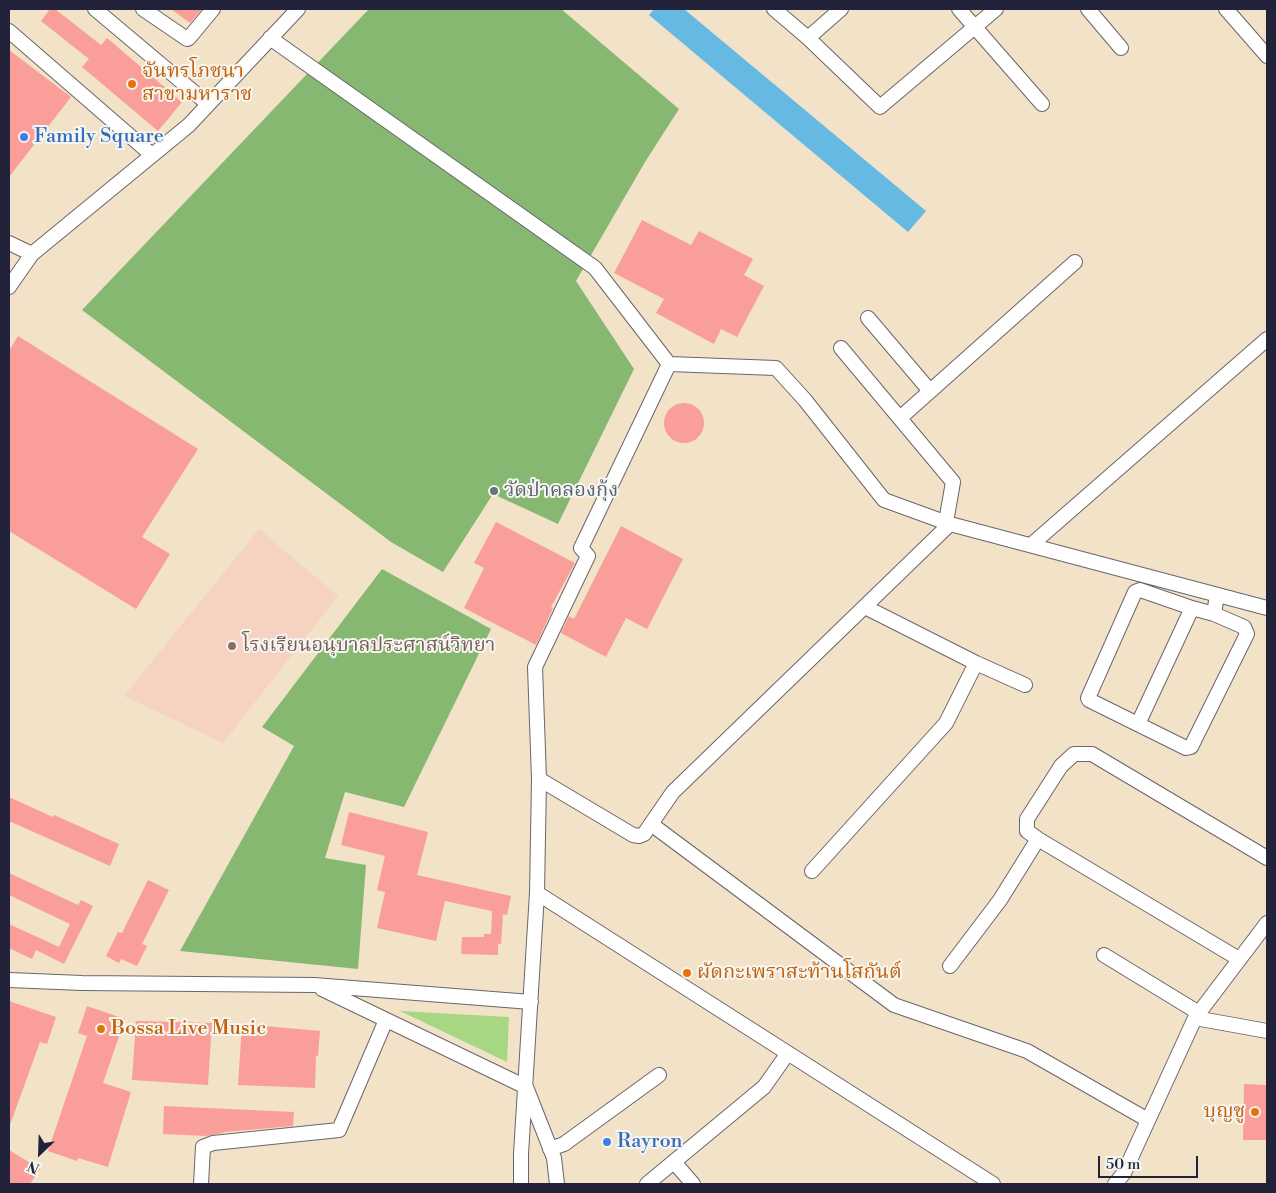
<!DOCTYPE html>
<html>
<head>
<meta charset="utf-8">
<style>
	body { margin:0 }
	#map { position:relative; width:1276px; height:1193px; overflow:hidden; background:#f2e2c8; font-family:"Libre Bodoni",serif }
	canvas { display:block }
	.frame { position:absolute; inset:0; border:10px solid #22223b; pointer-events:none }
	.north { position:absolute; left:15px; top:1128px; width:50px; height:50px; -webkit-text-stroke:4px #f6f6f2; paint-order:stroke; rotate:204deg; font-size:14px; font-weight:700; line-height:20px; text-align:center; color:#22223b }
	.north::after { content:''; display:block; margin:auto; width:18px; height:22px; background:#22223b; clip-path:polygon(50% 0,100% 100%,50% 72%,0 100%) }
	.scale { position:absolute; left:1098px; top:1156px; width:100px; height:22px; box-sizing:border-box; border:2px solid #22223b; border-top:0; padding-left:6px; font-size:15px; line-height:18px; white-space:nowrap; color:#22223b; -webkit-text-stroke:4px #f6f6f2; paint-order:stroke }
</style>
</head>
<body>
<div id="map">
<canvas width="1276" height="1193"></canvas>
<div class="frame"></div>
<div class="north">N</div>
<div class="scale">50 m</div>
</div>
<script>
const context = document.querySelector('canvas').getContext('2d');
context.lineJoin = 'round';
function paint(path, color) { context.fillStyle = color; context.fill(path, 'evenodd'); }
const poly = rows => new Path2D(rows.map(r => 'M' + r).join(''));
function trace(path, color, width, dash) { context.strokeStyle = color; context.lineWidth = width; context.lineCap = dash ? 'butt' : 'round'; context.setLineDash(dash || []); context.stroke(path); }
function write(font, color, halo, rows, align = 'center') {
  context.font = font + ' "Libre Bodoni","Noto Serif Thai",serif'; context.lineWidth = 4; context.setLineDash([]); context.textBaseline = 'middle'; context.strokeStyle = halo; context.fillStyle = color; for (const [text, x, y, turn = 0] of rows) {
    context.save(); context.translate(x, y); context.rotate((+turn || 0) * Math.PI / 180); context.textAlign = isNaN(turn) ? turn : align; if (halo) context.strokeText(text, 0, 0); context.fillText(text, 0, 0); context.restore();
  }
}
const built = poly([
	[259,529,338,596,223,743,124,696]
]);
const green = poly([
	[400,1011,509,1017,507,1062]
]);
const forest = poly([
	[369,9,561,9,679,109,645,162,576,281,634,369,558,524,493,494,443,572,391,542,82,310],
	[382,569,491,629,404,807,345,792,325,858,366,865,358,969,180,951,294,746,262,727]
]);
const water = poly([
	[654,9,684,9,926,211,908,232,649,15]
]);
const building = poly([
	[50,9,55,9,101,45,107,38,182,102,158,131,82,67,89,59,41,21],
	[171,9,202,9,190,23],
	[9,50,71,97,9,177],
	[642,220,691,245,699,231,753,259,744,275,764,286,737,337,721,329,714,344,656,313,664,299,614,273],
	[18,336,198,449,142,537,170,554,136,609,9,531,9,351],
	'664 423a20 20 0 1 1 40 0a20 20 0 1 1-40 0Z',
	[496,522,575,563,551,607,553,608,536,645,464,608,484,568,474,563],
	[621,526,683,559,647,629,626,618,606,657,561,633,569,616,574,619],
	[9,797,53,817,54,815,119,844,110,866,9,821],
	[349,812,428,832,417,875,511,896,507,915,503,914,501,944,498,944,498,955,461,954,462,937,484,937,484,934,491,934,492,911,445,901,436,941,377,928,385,892,377,890,385,856,341,845],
	[9,873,78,905,81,900,93,906,64,964,36,950,32,959,9,948,9,924,59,947,70,924,9,895],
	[148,880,169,890,142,944,147,946,137,966,121,959,119,963,106,956,118,932,122,933],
	[9,1001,56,1017,47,1044,40,1042,10,1125,9,1125],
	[87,1006,125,1019,103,1083,131,1092,108,1167,78,1158,77,1161,48,1151,87,1036,78,1033],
	[136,1021,212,1023,208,1085,132,1080],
	[242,1024,320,1031,318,1056,316,1056,315,1088,238,1085],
	[1244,1084,1267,1085,1267,1140,1243,1140],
	[164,1106,294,1112,293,1126,224,1132,223,1133,206,1136,163,1134],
	[9,1150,40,1169,30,1184,9,1184]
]);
const minor = poly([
	[95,9,208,104],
	[143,9,187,39,189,38,213,9],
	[774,9,808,38,880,107,996,9],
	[959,9,1042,104],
	[1088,9,1121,48],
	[1226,9,1267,56],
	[9,31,152,155],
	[270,38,595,268,669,364],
	[808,38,841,9],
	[9,243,32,254],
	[9,287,32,254,189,125,298,9],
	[868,318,930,391],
	[841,348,953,482,946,522],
	[900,418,1075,262],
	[1031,545,1267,339],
	[865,607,976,663,1025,685],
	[1192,608,1140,590,1135,592,1088,698,1089,700,1186,748,1191,747,1247,634,1244,627,1214,614,1217,595],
	[1138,724,1192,608,1214,614],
	[539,779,535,667,588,556,581,548,669,364,776,368,805,400,884,500,950,524],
	[651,824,894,1005,1027,1051,1148,1120],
	[812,871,946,723,976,663],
	[537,893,993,1184],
	[1104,955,1199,1013],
	[1239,959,1038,839,1027,831,1027,819,1061,766,1074,754,1092,754,1267,858],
	[950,966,1000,900,1038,839],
	[9,980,82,983,314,985,531,1002],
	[322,989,526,1087,554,1158,557,1184],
	[1195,1018,1267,1031],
	[550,1149,564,1144,659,1075],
	[674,1162,693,1184],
	[201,1184,203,1147,213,1143,339,1130,386,1020],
	[521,1184,521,1154,537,893,539,779,633,835,639,836,644,834,673,792,950,524,1267,608],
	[647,1184,764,1087,788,1053],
	[1115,1184,1124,1173,1195,1018,1267,923]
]);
const markers = [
	[132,84,5,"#e8710a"],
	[24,137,5,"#3f7fe0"],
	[494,491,5,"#6b7280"],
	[232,646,5,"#8d6e63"],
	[687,973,5,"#e8710a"],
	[101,1029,5,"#e8710a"],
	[1255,1112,5,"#e8710a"],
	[607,1142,5,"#3f7fe0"]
];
const foodNames = [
	["จันทรโภชนา",142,72],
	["สาขามหาราช",142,95],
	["ผัดกะเพราสะท้านโสกันต์",697,973],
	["Bossa Live Music",111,1029],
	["บุญชู",1245,1112,"right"]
];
const shopNames = [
	["Family Square",34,137],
	["Rayron",617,1142]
];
const worshipNames = [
	["วัดป่าคลองกุ้ง",504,491]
];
const educationNames = [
	["โรงเรียนอนุบาลประศาสน์วิทยา",242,646]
];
paint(built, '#f6d2c3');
paint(green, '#a8d784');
paint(forest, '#86b872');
paint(water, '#66b9e2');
paint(building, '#f99e99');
trace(minor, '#6b656c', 16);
trace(minor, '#fff', 14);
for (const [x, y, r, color] of markers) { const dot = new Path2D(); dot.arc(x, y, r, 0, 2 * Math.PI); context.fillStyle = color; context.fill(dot); trace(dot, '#f6f6f2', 2); }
write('20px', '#c56008', '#f6f6f2', foodNames, 'left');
write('20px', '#366cbe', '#f6f6f2', shopNames, 'left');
write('20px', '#5b616d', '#f6f6f2', worshipNames, 'left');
write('20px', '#785e54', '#f6f6f2', educationNames, 'left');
</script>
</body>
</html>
